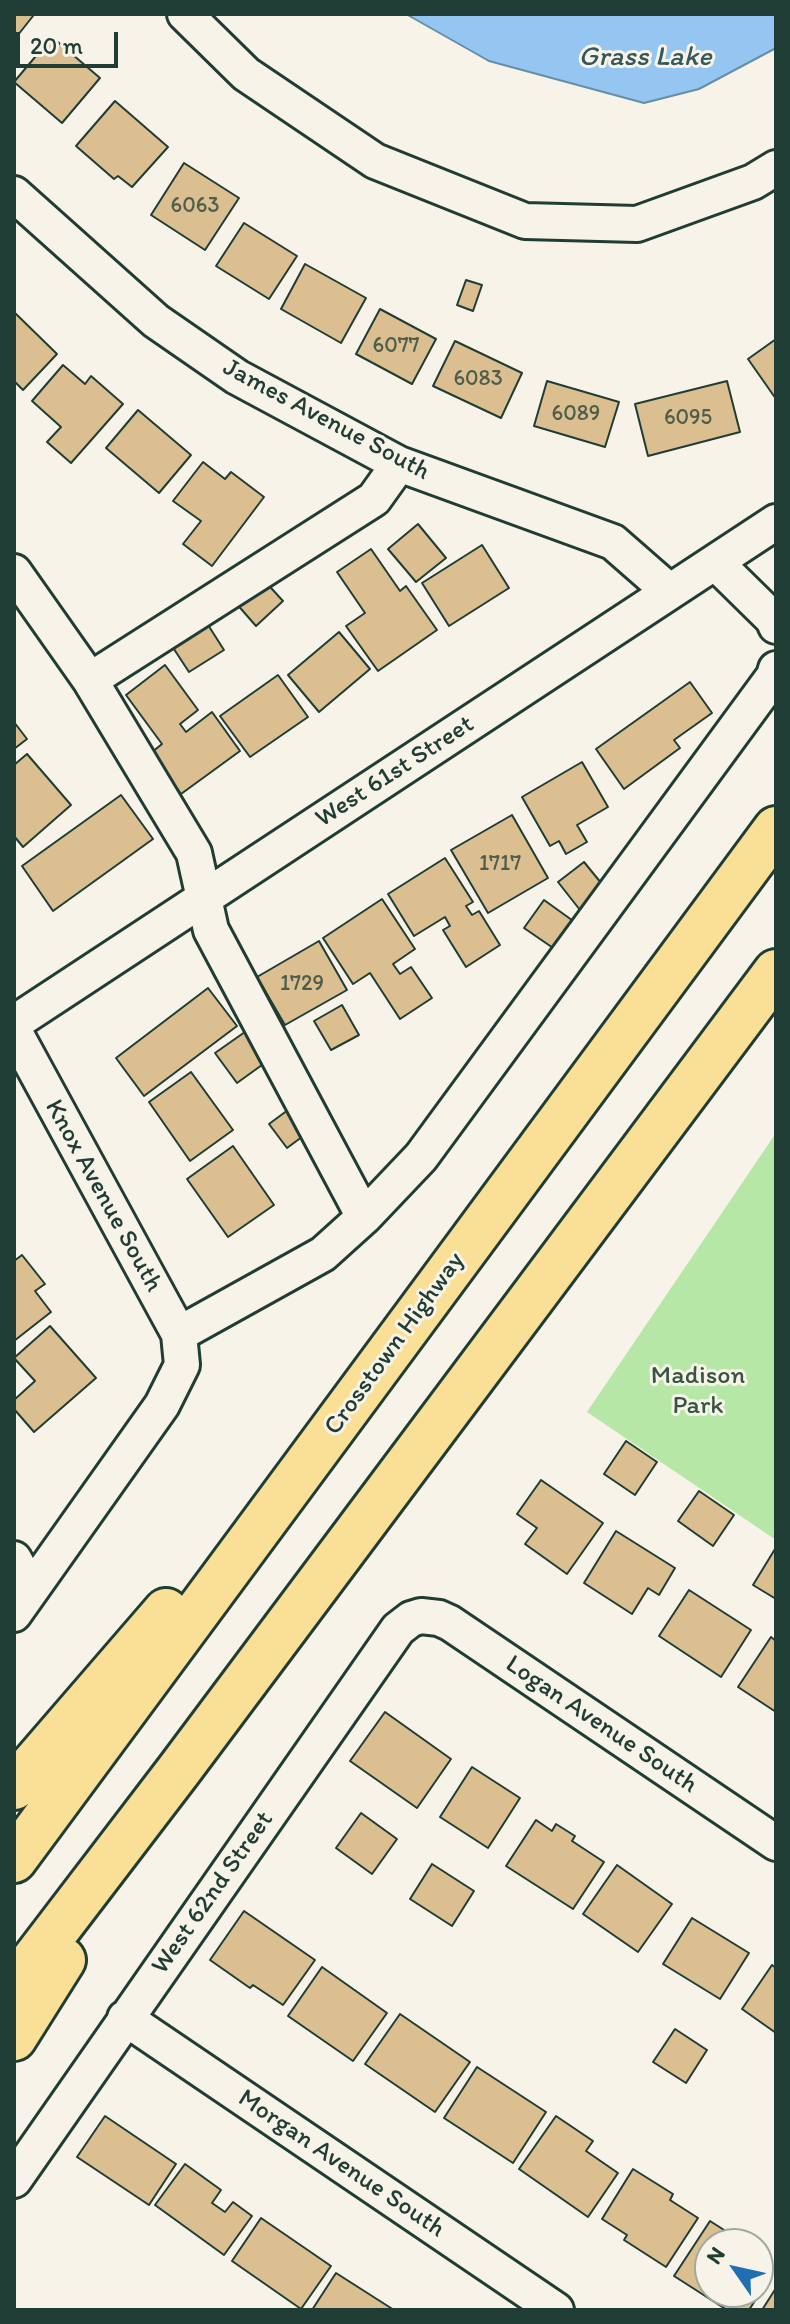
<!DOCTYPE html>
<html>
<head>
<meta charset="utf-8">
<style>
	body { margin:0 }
	#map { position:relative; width:790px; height:2324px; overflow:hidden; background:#f7f3e8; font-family:Itim,sans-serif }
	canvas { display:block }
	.frame { position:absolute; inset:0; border:16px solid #1f3d34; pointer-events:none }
	.north { position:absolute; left:694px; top:2228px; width:80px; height:80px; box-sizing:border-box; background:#f7f3e8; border:2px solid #a1aaa0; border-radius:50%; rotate:304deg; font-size:22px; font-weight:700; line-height:32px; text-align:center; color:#1f3d34 }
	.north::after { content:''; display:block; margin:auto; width:28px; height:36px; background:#1f6fb2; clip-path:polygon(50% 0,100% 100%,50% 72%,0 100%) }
	.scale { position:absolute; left:16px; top:32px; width:102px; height:36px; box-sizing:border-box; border:4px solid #1f3d34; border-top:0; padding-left:10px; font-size:24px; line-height:28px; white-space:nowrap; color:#1f3d34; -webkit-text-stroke:6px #f7f3e8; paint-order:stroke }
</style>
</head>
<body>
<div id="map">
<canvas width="790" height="2324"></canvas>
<div class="frame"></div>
<div class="north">N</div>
<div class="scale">20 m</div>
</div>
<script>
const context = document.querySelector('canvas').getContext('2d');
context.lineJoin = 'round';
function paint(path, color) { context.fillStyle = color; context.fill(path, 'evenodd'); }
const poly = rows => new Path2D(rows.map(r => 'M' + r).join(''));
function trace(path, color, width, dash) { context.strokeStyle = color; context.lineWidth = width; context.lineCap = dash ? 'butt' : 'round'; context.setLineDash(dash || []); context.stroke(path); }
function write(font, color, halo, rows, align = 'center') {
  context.font = font + ' Itim,sans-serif'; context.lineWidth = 6; context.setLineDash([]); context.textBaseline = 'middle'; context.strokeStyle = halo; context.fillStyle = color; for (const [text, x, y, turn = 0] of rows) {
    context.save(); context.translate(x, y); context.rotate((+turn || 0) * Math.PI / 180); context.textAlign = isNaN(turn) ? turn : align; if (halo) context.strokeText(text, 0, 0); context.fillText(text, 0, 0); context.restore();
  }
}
const green = poly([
	[776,1133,776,1540,587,1412]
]);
const water = poly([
	[406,14,776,14,776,48,699,89,644,103,489,61,406,14]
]);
const building = poly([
	[14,14,30,14,33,16,14,40,14,14],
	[52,37,100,78,62,123,14,82,52,37],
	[115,101,168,147,132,187,118,176,114,179,76,146,115,101],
	[184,163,239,198,205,250,151,215,184,163],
	[244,223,297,256,269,299,216,266,244,223],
	[305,264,366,298,341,343,281,309,305,264],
	[466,280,482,285,473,311,457,305,466,280],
	[380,309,436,339,412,384,356,354,380,309],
	[14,312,57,354,23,390,14,381,14,312],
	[776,339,776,399,748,359,776,339],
	[455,341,522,373,501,418,433,386,455,341],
	[63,365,85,384,91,376,123,404,71,463,47,442,61,427,32,401,63,365],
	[547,381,619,402,605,447,534,426,547,381],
	[727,381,740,432,648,456,635,404,727,381],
	[138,410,191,455,159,493,106,448,138,410],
	[203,462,225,479,231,472,264,497,212,566,183,544,201,521,173,501,203,462],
	[418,524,446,558,416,582,388,549,418,524],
	[482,545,509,588,449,626,422,583,482,545],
	[371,549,400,591,406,586,437,630,378,671,346,626,365,613,337,572,371,549],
	[261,577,283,601,256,626,235,602,261,577],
	[203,617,224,650,189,672,168,640,203,617],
	[339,632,370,669,319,712,288,675,339,632],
	[165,665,198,710,180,724,186,732,212,712,240,751,181,794,151,753,162,744,126,695,165,665],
	[278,675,308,717,250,757,220,716,278,675],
	[690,682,712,713,674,740,680,748,624,789,596,749,690,682],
	[14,722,27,739,14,749,14,722],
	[27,754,71,805,23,847,14,836,14,765,27,754],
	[582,762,608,807,577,825,587,842,566,854,559,841,550,846,522,797,582,762],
	[121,795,153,839,53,911,22,866,121,795],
	[512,815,548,878,488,913,451,850,512,815],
	[445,858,473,902,466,906,472,915,479,911,500,945,466,967,443,930,450,926,445,917,414,936,388,894,445,858],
	[584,862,606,889,580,910,558,882,584,862],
	[382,899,415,949,393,964,400,974,411,967,432,998,400,1019,370,973,353,984,323,938,382,899],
	[544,900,576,923,556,950,524,928,544,900],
	[319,941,347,990,285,1025,257,977,319,941],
	[208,988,237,1026,144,1096,116,1058,208,988],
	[342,1005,359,1035,331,1050,314,1021,342,1005],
	[252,1027,273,1057,237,1083,215,1053,252,1027],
	[191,1072,233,1130,190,1161,149,1102,191,1072],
	[296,1104,314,1128,287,1148,269,1124,296,1104],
	[233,1146,274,1205,228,1237,187,1179,233,1146],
	[22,1255,45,1284,35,1291,51,1312,14,1341,14,1261,22,1255],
	[50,1326,96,1378,34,1432,14,1409,14,1400,35,1381,14,1358,50,1326],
	[626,1441,657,1462,635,1495,604,1474,626,1441],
	[541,1480,603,1523,567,1574,525,1544,537,1528,517,1514,541,1480],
	[699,1491,734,1515,713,1546,678,1521,699,1491],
	[616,1531,675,1568,659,1595,648,1588,632,1614,584,1583,616,1531],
	[775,1549,776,1550,776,1599,753,1585,775,1549],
	[689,1590,751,1630,721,1677,659,1636,689,1590],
	[771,1637,776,1641,776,1712,738,1687,771,1637],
	[385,1712,451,1759,417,1808,350,1761,385,1712],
	[472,1767,520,1798,488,1848,440,1817,472,1767],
	[361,1813,397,1839,372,1874,336,1848,361,1813],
	[536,1820,552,1831,556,1824,575,1836,572,1841,604,1862,573,1909,506,1866,536,1820],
	[432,1864,474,1891,452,1926,410,1899,432,1864],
	[617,1865,672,1904,638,1952,583,1914,617,1865],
	[244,1911,315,1960,283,2005,253,1985,250,1988,210,1960,244,1911],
	[692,1918,749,1953,720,1999,663,1964,692,1918],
	[772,1965,776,1968,776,2033,742,2009,772,1965],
	[322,1967,387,2013,353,2061,288,2016,322,1967],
	[400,2014,470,2062,435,2112,365,2064,400,2014],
	[675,2029,707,2050,686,2083,653,2062,675,2029],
	[477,2067,546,2112,513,2163,444,2118,477,2067],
	[105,2116,176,2164,149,2205,77,2157,105,2116],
	[556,2116,593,2141,586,2151,618,2173,588,2217,519,2169,556,2116],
	[185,2164,221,2190,212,2203,225,2212,233,2202,252,2216,224,2255,155,2205,185,2164],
	[633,2169,673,2194,670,2200,698,2218,666,2267,624,2240,627,2235,602,2219,633,2169],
	[261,2218,331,2266,301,2309,232,2261,261,2218],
	[710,2221,746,2244,710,2244,710,2292,758,2292,758,2268,771,2276,749,2310,727,2310,674,2276,710,2221],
	[336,2273,394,2310,312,2310,336,2273],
	[776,2288,776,2310,762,2310,776,2288]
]);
const minor = poly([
	[185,14,246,74,375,161,525,221,637,224,753,182,776,168],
	[14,194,156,321,237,377,399,464,613,542,669,591],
	[716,563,773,619,776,626],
	[14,572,90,680,194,853,211,930,364,1217],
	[90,680,374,499,399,464],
	[14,1023,776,522],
	[14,1031,179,1334,182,1365,162,1405,14,1614],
	[179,1334,323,1254,364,1217,421,1157,774,676,776,669],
	[14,1559,31,1590],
	[125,2018,556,2310],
	[14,2180,398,1629,411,1619,421,1616,439,1618,450,1623,776,1843]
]);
const highway = poly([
	[14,1787,166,1611],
	[14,1860,776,829],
	[14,1986,179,1770,776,972],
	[14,2038,63,1960]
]);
const numberNames = [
	["6063",195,206],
	["6077",396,346],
	["6083",478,379],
	["6089",576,414],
	["6095",688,418],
	["1717",500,864],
	["1729",302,984]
];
const streetNames = [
	["James Avenue South",326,420,28],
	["West 61st Street",395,772,-33],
	["Knox Avenue South",103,1196,61],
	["Crosstown Highway",395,1344,-54],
	["Logan Avenue South",601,1725,34],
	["West 62nd Street",213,1893,-55],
	["Morgan Avenue South",341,2164,34]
];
const parkNames = [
	["Madison",698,1376],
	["Park",698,1406]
];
const waterNames = [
	["Grass Lake",645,58]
];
paint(green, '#b6e7a7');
paint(water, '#95c6f1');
trace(water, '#668fa5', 2);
paint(building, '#dbbf90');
trace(building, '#1f3d34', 2);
trace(minor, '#1f3d34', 40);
trace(highway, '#1f3d34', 50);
trace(minor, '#f7f3e8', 34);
trace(highway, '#fadf96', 44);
write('22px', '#4e5e4b', null, numberNames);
write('26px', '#1f3d34', '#f7f3e8', streetNames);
write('26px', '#365645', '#f7f3e8', parkNames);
write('italic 28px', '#37585a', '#f7f3e8', waterNames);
</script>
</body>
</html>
